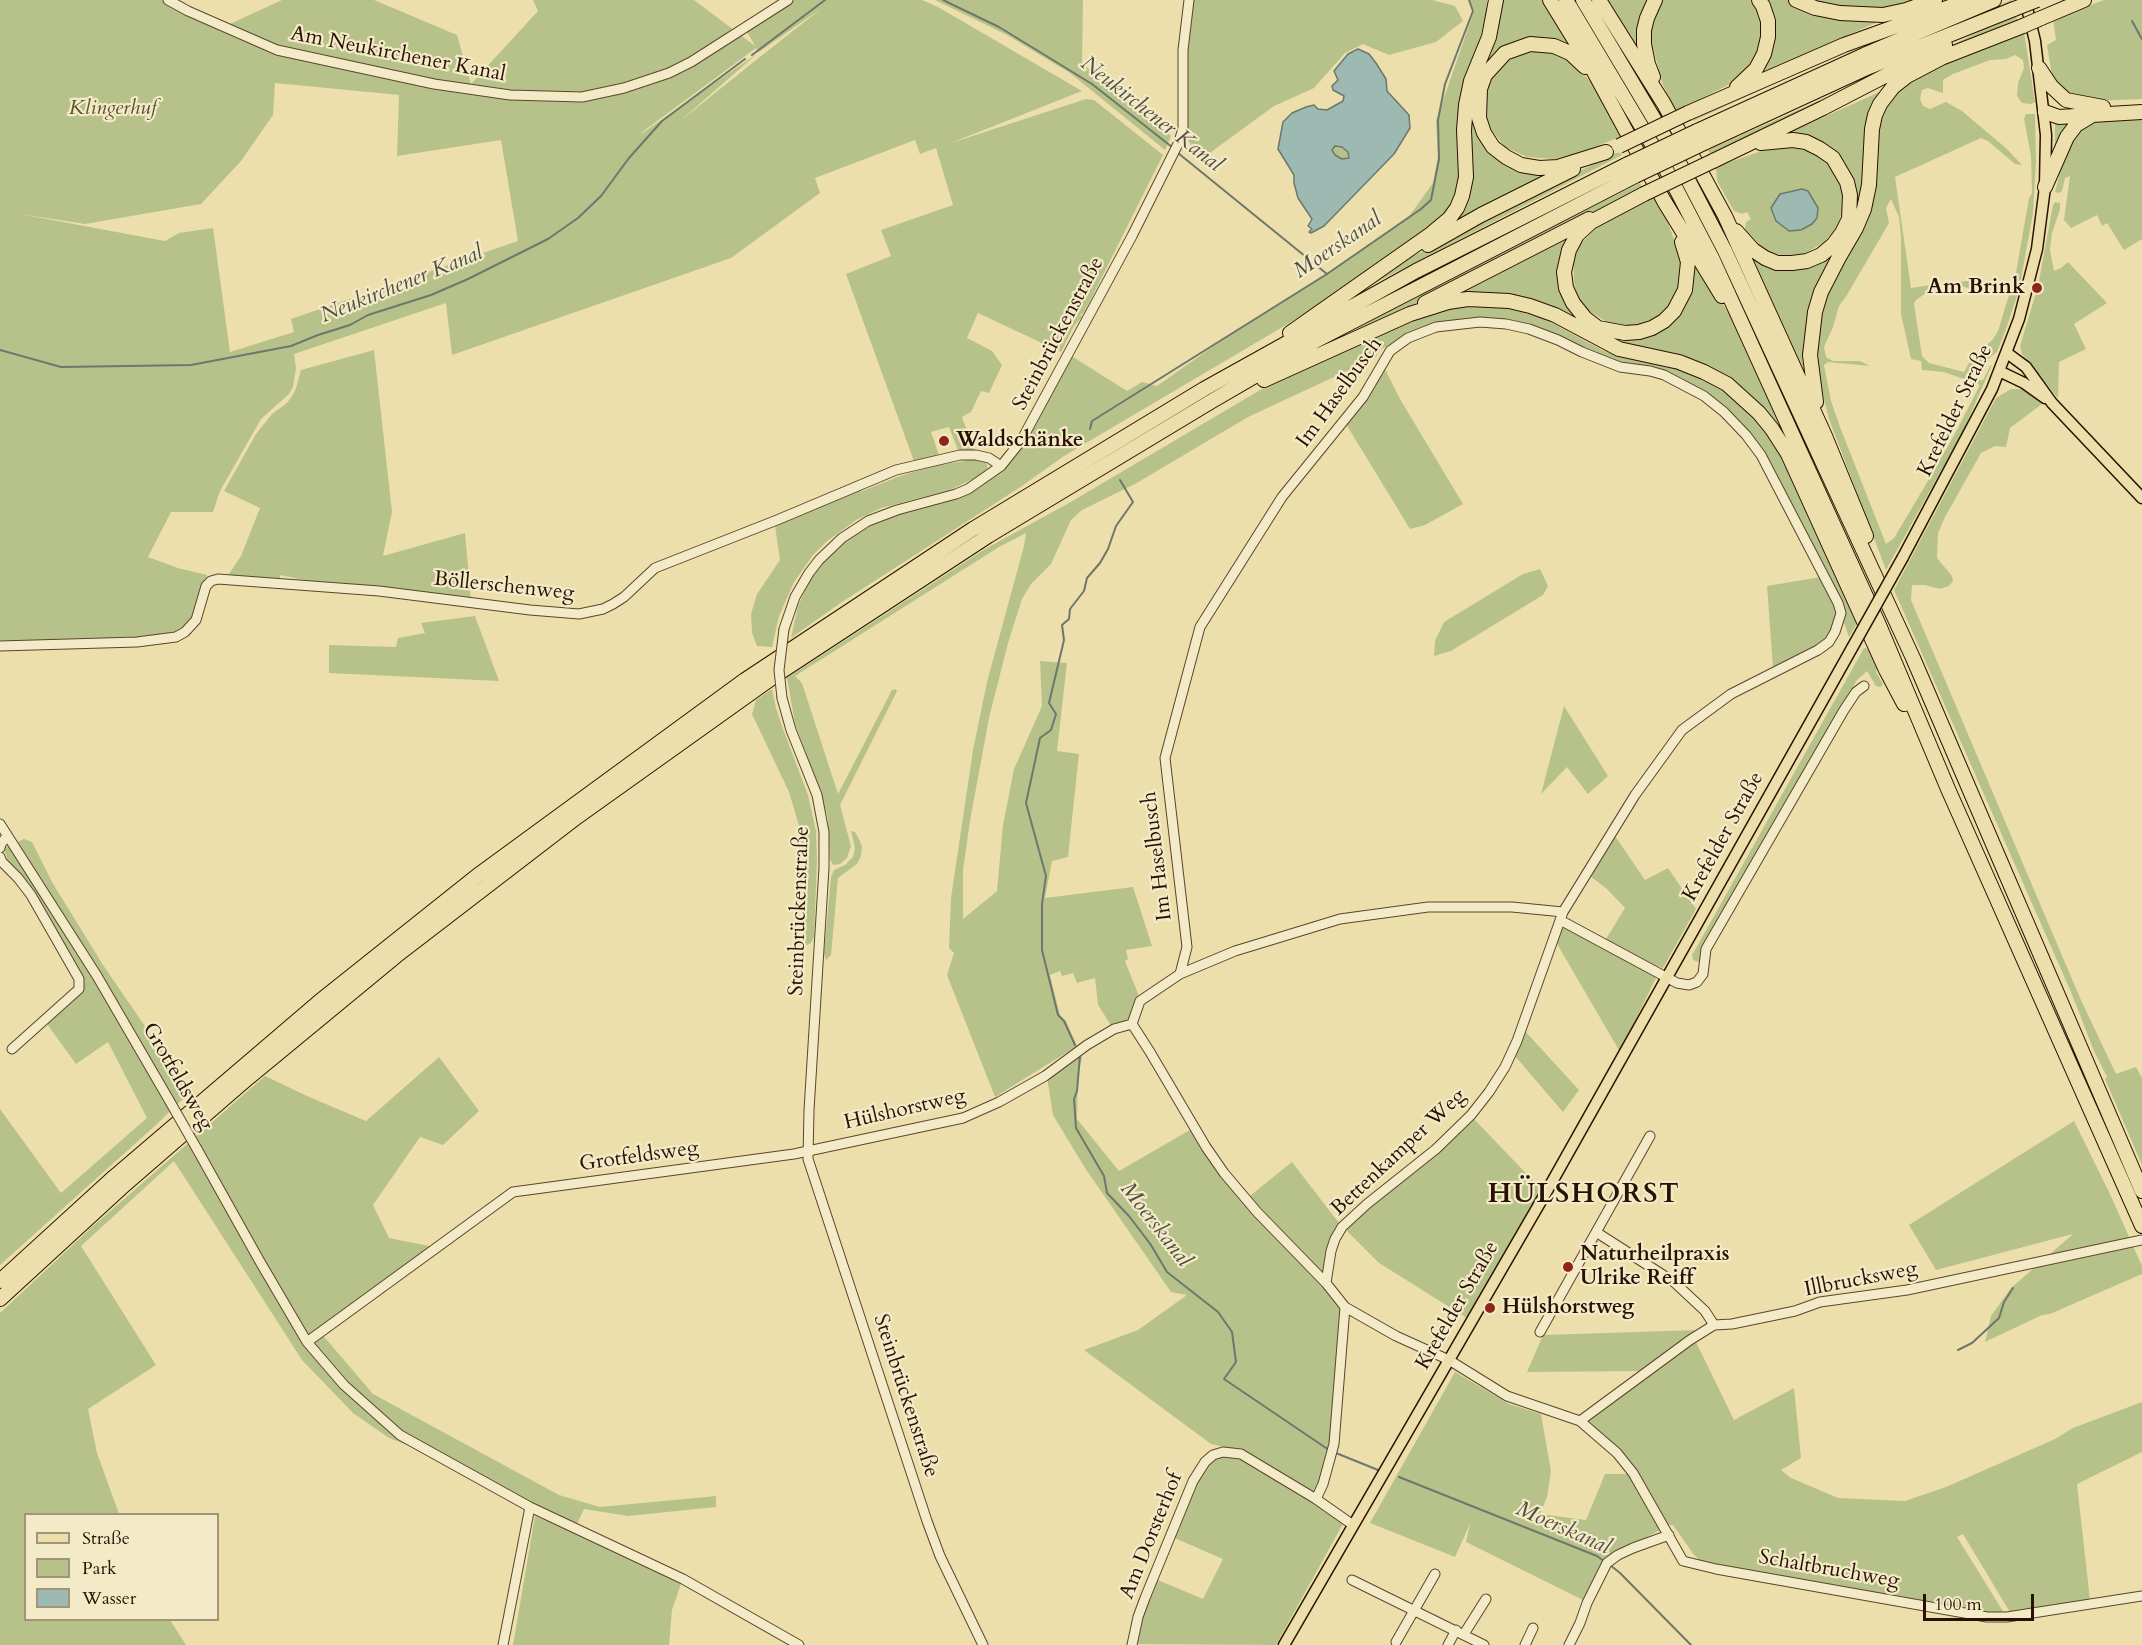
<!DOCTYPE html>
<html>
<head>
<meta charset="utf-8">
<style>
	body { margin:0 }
	#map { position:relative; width:2142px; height:1645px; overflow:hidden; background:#eddfab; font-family:Cardo,serif }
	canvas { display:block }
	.legend { position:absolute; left:24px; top:1513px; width:195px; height:108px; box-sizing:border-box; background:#f3eac8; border:2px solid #a29479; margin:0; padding:8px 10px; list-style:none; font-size:18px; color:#291203 }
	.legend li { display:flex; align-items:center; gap:12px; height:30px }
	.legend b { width:30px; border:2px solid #a29479 }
	.scale { position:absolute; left:1923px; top:1594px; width:111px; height:27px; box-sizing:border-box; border:3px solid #291203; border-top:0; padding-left:8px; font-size:18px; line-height:21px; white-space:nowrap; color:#291203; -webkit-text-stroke:4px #f3eac8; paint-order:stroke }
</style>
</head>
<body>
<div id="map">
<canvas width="2142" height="1645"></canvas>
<ul class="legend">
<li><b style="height:8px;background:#eddfab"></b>Straße</li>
<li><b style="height:16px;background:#b7c28a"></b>Park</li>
<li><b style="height:16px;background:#9cbab2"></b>Wasser</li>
</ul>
<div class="scale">100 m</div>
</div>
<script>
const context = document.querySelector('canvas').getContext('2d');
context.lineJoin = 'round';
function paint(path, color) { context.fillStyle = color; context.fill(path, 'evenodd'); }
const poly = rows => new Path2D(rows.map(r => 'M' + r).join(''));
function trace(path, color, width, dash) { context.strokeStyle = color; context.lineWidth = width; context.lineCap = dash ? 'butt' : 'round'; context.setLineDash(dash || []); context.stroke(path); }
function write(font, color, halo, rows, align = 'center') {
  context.font = font + ' Cardo,serif'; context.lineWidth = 4.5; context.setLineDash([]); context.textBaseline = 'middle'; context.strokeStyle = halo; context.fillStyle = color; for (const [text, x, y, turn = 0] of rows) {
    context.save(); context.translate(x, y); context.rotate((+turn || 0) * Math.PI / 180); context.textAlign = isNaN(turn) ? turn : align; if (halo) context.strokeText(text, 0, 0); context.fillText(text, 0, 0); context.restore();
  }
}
const green = poly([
	[0,0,167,0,219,29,282,0,374,0,457,35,471,84,538,11,533,0,694,0,755,46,746,30,791,0,922,0,938,7,1082,91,951,143,1086,99,1094,100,1163,155,1092,297,1083,314,1080,314,1082,317,1074,326,1061,352,978,313,967,338,992,351,1002,365,989,393,981,391,971,412,962,417,976,455,960,455,949,427,931,432,940,458,915,464,846,274,891,256,881,230,953,205,936,148,920,154,915,140,815,178,820,193,731,258,452,355,446,303,294,354,296,368,293,387,289,394,261,419,220,491,213,512,171,512,148,557,178,568,207,575,200,602,188,628,167,637,0,643],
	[822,8,756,60,679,122,759,52],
	[756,48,758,53,641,134,641,133],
	[275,83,399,95,397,156,501,140,518,241,291,319,294,332,230,352,213,228,179,233,165,241,20,214,85,224,201,204,241,161,273,115],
	[935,0,1083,0,1082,63,1171,136,1165,150,1070,73,1007,35],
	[1191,0,1432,0,1455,6,1463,21,1436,42,1389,55,1363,44,1345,53,1314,88,1274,106,1203,158,1185,137,1186,51],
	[1470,0,1487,0,1486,13,1478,47,1465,78,1459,101,1457,132,1459,181,1455,196,1449,209,1437,223,1344,288,1286,325,1064,456,1022,486,842,602,791,638,798,606,811,578,829,554,848,539,884,518,963,496,978,488,1005,468,1028,434,1070,355,1127,391,1142,382,1157,386,1225,338,1352,257,1410,215,1433,183,1438,156,1436,121,1474,11],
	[1499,0,1543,0,1576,52,1555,43,1504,51,1475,102,1504,159,1557,169,1454,224,1459,209,1468,114],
	[1607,0,1651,0,1644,60,1611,6],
	[1662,0,1750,0,1757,10,1761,22,1762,35,1759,50,1752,63,1732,83,1685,107,1684,106,1675,111,1663,85,1652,44,1652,27,1655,13],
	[1763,0,1789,0,1815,11,1880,21,1756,76,1768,55],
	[1814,0,1923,0,1883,9,1842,7],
	[2011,0,2012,3,1871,61,1701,139,1699,136,1784,97],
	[2104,0,2142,0,2142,99,2093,101,2072,95,2063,90,2052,75,2047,45,2056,40,2053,19],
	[2016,16,2018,22,1915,63,1995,24],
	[2024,32,2035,102,2031,104,2022,103,2017,96,2018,83,2024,68,2023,60,2015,55,2006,59,1990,60,1953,74,1943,80,1943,93,1928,88,1922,90,1920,99,1923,106,1930,109,1946,102,1962,111,2006,148,2022,165,2015,164,1988,141,1981,138,1895,177,1911,288,1945,283,1929,291,1916,300,1914,304,1922,356,1929,363,1964,372,1969,363,1993,339,1998,331,2009,295,2013,290,2029,198,2032,193,2031,156,2024,119,2026,114,2035,114,2036,162,2033,213,2019,290,2006,329,1997,352,1987,360,1984,370,1974,374,1966,374,1967,378,1973,381,1983,380,1990,366,1992,365,1962,433,1886,570,1829,419,1819,381,1816,351,1824,307,1832,283,1860,234,1872,205,1877,180,1877,141,1880,122,1884,111,1895,92,1932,68],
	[1891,199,1899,217,1901,238,1901,314,1911,359,1921,361,1922,370,1944,372,1980,385,1957,430,1925,486,1894,538,1886,544,1840,427,1831,401,1824,365,1828,362,1870,366,1860,361,1833,361,1826,357,1824,347,1833,327,1839,306,1847,295,1889,223,1886,208],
	[1859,45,1693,121,1691,117],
	[1532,51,1555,54,1576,65,1596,88,1624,135,1581,153,1555,159,1527,157,1505,147,1488,125,1485,102,1488,90,1492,79,1509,60],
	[1872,77,1711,156,1708,150],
	[1886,89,1864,197,1826,275,1808,381,1748,252,1808,264,1848,228,1844,167,1782,136],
	[2142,119,2142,239,2124,250,2107,223,2102,226,2097,215,2071,228,2064,220,2070,176,2065,178,2062,191,2059,193,2055,192,2064,158,2075,135,2083,126,2092,123,2108,120],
	[2074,120,2055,153,2055,123],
	[1335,146,1342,147,1348,152,1349,158,1342,159,1335,155,1332,150],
	[1791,147,1811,152,1830,164,1841,184,1843,208,1839,222,1833,232,1824,242,1806,253,1785,256,1764,250,1749,234,1745,229,1746,222,1751,219,1747,212,1742,214,1734,211,1717,181,1716,167,1761,151],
	[1620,151,1622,155,1348,297,1384,272,1471,225],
	[1640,183,1642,189,1408,307,1338,339,1426,291],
	[1657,194,1680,255,1682,267,1678,292,1672,303,1656,318,1630,327,1608,323,1585,308,1577,296,1574,283,1573,259,1580,245,1600,224],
	[2055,202,2060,203,2060,209,2052,233,2050,250,2054,271,2061,268,2068,262,2107,303,2074,324,2086,349,2059,362,2058,398,2022,354,2020,346,2038,286,2053,205],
	[1574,234,1562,270,1594,329,1654,331,1694,266,1698,265,1731,317,1791,446,1788,446,1779,427,1776,429,1746,395,1620,345,1557,312,1447,298],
	[1967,281,1982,282,1990,283,1971,289,1962,286,1959,282],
	[1474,306,1500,307,1541,317,1602,350,1620,357,1679,369,1696,375,1721,388,1737,400,1757,419,1781,455,1858,621,1849,637,1843,620,1757,444,1688,383,1626,366,1512,321,1423,328,1381,349,1375,358,1248,417,1135,484,1082,510,1071,520,1051,564,1031,584,1022,599,1008,643,989,718,970,821,963,870,963,919,997,891,1003,825,1014,769,1042,706,1040,661,1067,663,1057,751,1079,754,1068,857,1052,861,1045,898,1133,887,1152,946,1126,950,1128,959,1125,961,1139,996,1131,1018,1112,1027,1098,1005,1095,978,1077,983,1073,973,1062,976,1060,971,1050,975,1060,1015,1066,1021,1077,1046,995,1097,947,975,954,953,949,948,951,898,973,750,987,682,1024,546,1026,533,999,547,795,676,802,683,838,794,892,690,896,689,897,691,840,805,851,846,847,858,840,864,833,865,830,859,828,819,823,800,795,723,787,678,985,549,1069,503,1272,383,1404,323,1447,309],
	[374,350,392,512,383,556,465,533,471,601,309,581,280,575,280,580,227,577,241,556,260,508,224,491,256,434,272,414,287,403,292,396,296,388,301,370],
	[1384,367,1400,399,1463,504,1425,525,1410,529,1346,424],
	[2011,389,2021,389,2030,393,2042,404,2010,428,2006,447,1995,446,1981,453,1945,517,1938,533,1937,558,1952,576,1953,581,1949,586,1940,589,1925,585,1912,585,1911,600,2080,998,2116,1074,2136,1067,2142,1078,2142,1165,2105,1079,2107,1077,2094,1051,2071,992,1894,590,1996,398],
	[970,458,986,462,988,469,977,477,950,490,881,508,856,520,826,542,813,555,794,582,779,616,772,647,757,646,752,633,751,614,757,594,780,560,774,519,869,481,860,492,900,476,937,465,965,461],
	[1540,569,1548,586,1543,595,1451,651,1434,656,1435,641,1444,622,1523,574],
	[1821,577,1838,613,1833,631,1817,648,1773,669,1767,586],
	[475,616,499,681,329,673,329,645,396,647,398,638,425,633,421,623],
	[1864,648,1870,649,1878,666,1876,672,1883,684,1881,687,1876,686,1867,671,1857,680,1763,840,1702,950,1699,962,1693,960,1692,955,1695,950],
	[772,689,776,708,783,729,808,795,816,831,817,861,814,937,811,943,807,945,803,943,804,868,800,829,789,792,752,714,756,700],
	[1564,706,1608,776,1588,794,1567,767,1541,794],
	[851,831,855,832,859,839,862,847,861,856,857,864,838,878,831,955,826,960,824,953,831,877,834,870,845,865,853,857,855,848],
	[1615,836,1645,880,1668,868,1696,909,1663,968,1621,953,1656,978,1620,1052,1556,942,1562,925,1603,944,1625,908,1607,889,1586,873],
	[24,839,32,842,52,882,103,965,190,1092,157,1124,0,1265,0,1109,61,1193,147,1118,108,1042,76,1064,47,1024,84,986,81,972,26,883,7,859,4,848],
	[1524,1030,1579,1090,1563,1112,1515,1056],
	[1080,1052,1082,1058,1078,1077,1077,1119,1119,1171,1195,1127,1246,1199,1292,1162,1342,1227,1473,1118,1542,1190,1467,1318,1379,1263,1343,1227,1324,1270,1321,1273,1341,1308,1331,1443,1321,1482,1314,1493,1246,1452,1211,1444,1084,1350,1138,1330,1187,1295,1171,1292,1085,1168,1053,1115,1047,1077],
	[439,1057,479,1111,443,1145,420,1137,373,1205,389,1238,434,1247,320,1332,373,1394,559,1495,600,1507,716,1496,716,1507,628,1516,584,1509,576,1526,417,1449,389,1438,353,1413,302,1360,174,1161,81,1246,156,1365,88,1409,97,1453,119,1514,26,1514,26,1620,170,1620,186,1645,0,1645,0,1313,92,1227,265,1076,307,1096,366,1121],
	[2074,1121,2110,1194,2142,1266,2142,1274,2050,1314,2042,1315,1985,1342,1991,1316,2011,1288,2073,1234,1936,1270,1909,1225],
	[1698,1330,1641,1371,1527,1372,1543,1335],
	[1695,1340,1734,1420,1794,1388,1801,1458,1781,1470,1791,1478,1838,1498,1905,1501,1946,1487,2055,1439,2073,1428,2142,1402,2142,1452,2077,1484,2090,1600,2011,1614,1963,1534,1957,1537,2004,1613,1991,1614,1702,1562,1694,1555,1673,1525,1668,1525,1657,1505,1620,1449,1587,1420],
	[1455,1372,1509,1404,1541,1414,1551,1471,1547,1497,1540,1514,1586,1520,1605,1474,1629,1474,1662,1529,1615,1554,1601,1564,1583,1600,1466,1542,1470,1524,1455,1557,1370,1523],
	[1213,1455,1241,1456,1344,1522,1276,1645,1134,1644,1153,1578,1203,1599,1223,1559,1170,1536,1193,1481],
	[535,1516,613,1549,682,1581,672,1610,669,1645,513,1645]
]);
const water = poly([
	[1358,49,1369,54,1376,63,1386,79,1387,91,1409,115,1410,128,1394,154,1324,226,1311,233,1309,232,1312,229,1308,226,1312,219,1298,198,1294,183,1294,175,1278,149,1283,122,1292,113,1306,107,1314,105,1318,109,1327,110,1343,101,1344,96,1333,90,1332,86,1338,80,1334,71,1348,54,1358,49],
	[1335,146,1342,147,1348,152,1349,158,1342,159,1335,155,1332,150,1335,146],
	[1802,189,1808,191,1818,208,1817,218,1812,224,1801,230,1789,231,1776,221,1771,208,1780,194,1802,189]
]);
const stream = poly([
	[943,0,999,27,1092,84,1172,147],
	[2132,21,2142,39],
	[752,55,825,0],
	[1178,153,1327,274],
	[0,350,61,367,191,365,291,346,318,335,350,325,368,315,431,295,468,279,548,239,578,218,601,196,629,158,662,121,745,59],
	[1090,429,1092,421,1327,274,1421,209,1431,200,1439,159,1438,120,1445,84,1473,11,1469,0],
	[1075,1045,1064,1021,1058,1015,1042,950,1042,904,1046,876,1026,803,1040,738,1051,730,1056,714,1049,703,1064,640,1062,625,1069,619,1070,609,1084,591,1087,578,1100,563,1108,549,1116,526,1133,502,1120,480],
	[1080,1055,1077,1091,1074,1099,1076,1128,1104,1176,1107,1193,1129,1216,1151,1245,1167,1272,1218,1312,1232,1332,1236,1362,1224,1379,1329,1450],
	[1958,1350,1972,1343,1999,1318,2004,1302,2013,1288],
	[1336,1453,1378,1470],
	[1399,1477,1597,1556,1605,1562],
	[1610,1565,1620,1573,1691,1645]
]);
const minor = poly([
	[168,0,188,11,277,50,434,84,510,95,582,97,624,88,669,73,691,62,788,0],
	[784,629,795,597,809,573,819,560,842,538,868,521,897,510,956,494,968,489,1001,466,1021,441,1132,236,1179,142,1183,128,1183,50,1189,0],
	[0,646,137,642,176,637,185,632,196,620,206,586,211,581,218,579,379,591,530,610,579,614,603,609,613,604,624,597,655,568,777,520,896,470,960,455,976,455,989,458,1001,466],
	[782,698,791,730,817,795,824,832,824,868,809,1110,808,1159,927,1521,940,1556,983,1645],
	[0,824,97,976,169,1100],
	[0,848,1,844,7,836],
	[0,857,2,862,18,878,31,895,79,979,79,989,12,1049],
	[1560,920,1677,983,1689,985,1697,982,1703,974,1706,949,1844,710,1856,692,1864,686],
	[1180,974,1187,947,1165,758,1200,627,1282,497,1363,397,1390,351,1408,338,1436,327,1480,322,1506,324,1529,329,1558,340,1582,352,1620,367,1650,371,1664,375,1704,396,1724,412,1746,435,1761,455,1838,603,1841,613,1835,632,1829,642,1818,650,1731,694,1682,730,1635,795,1563,912,1517,1041,1505,1067,1489,1092,1471,1115,1436,1149,1367,1204,1342,1227,1335,1239,1331,1251,1326,1283],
	[1132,1024,1140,1001,1180,974,1235,951,1340,919,1428,907,1512,907,1563,912],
	[197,1149,259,1260,307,1342,344,1385,400,1435,530,1507,683,1579,799,1645],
	[1596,1232,1674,1282,1705,1311,1714,1325],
	[1345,1307,1334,1444,1323,1484,1316,1499,1353,1525],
	[1540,1332,1650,1136],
	[307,1342,513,1192,794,1154,963,1118,999,1102,1045,1076,1087,1045,1114,1029,1132,1024,1150,1052,1206,1147,1224,1173,1257,1212,1326,1283,1345,1307,1396,1336,1449,1360,1507,1396,1580,1421,1690,1340,1714,1325,1732,1324,1795,1311,1820,1302,1907,1290,2142,1240],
	[1580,1421,1617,1453,1633,1473,1683,1561,1716,1569,1987,1617,2007,1617,2142,1596],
	[1352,1580,1484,1645],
	[1464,1634,1486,1599],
	[1396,1642,1435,1574],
	[503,1645,530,1507],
	[1132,1645,1138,1617,1145,1598,1193,1481,1205,1462,1213,1455,1223,1452,1241,1454,1316,1499],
	[1448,1645,1456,1630],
	[1525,1645,1533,1628],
	[1569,1645,1580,1623,1587,1603,1607,1563,1618,1555,1633,1548,1669,1535]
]);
const major = poly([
	[2007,353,2026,367,2052,403,2142,498],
	[1999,371,2024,383,2045,398],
	[1903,557,1992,389,2019,319,2037,249,2045,187,2046,135,2035,41,2025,0],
	[1284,1645,1548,1189,1852,648]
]);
const highway = poly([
	[1550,0,1593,70,1664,201,1722,296],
	[1566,0,1659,156,1712,258,1879,625,1948,789,2142,1226],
	[1583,0,1672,149,1725,251,1913,658,2142,1191],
	[1599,0,1664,104,1725,216,1825,436,1866,536],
	[1796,0,1815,8,1840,13,1883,15,1906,10,1935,0],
	[2039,19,2084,0],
	[1941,58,2023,26],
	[1585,67,1570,53,1554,46,1530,44,1505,53,1485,75,1480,89,1479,118,1484,133,1493,147,1506,157,1521,165,1539,168,1558,167,1606,152],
	[2039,68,2051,86,2066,100,2103,107],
	[1653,77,1648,64,1644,44,1644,30,1647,18,1655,0],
	[1737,87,1756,69,1764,54,1768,37,1768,21,1763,6,1759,0],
	[2045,112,2059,117,2142,112],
	[1688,113,1844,45,1969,0],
	[1697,131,1864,55,1994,0],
	[1704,143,1869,67,2014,9],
	[1713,161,1823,108,1945,45],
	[2045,187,2067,137,2076,125,2091,116],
	[1644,194,1591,222,1577,235,1569,250,1564,272,1566,288,1573,303,1585,318,1598,328,1625,333,1639,332,1652,328,1664,321,1674,311,1685,290,1688,262,1682,242],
	[1736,231,1753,250,1765,258,1777,263,1792,263,1807,261,1821,255,1833,245,1842,233,1849,219,1850,195,1847,182,1833,158,1820,149,1806,142,1793,140,1761,143],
	[1428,245,1481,215,1573,169],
	[1425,303,1589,219],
	[1290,333,1431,234,1449,219,1457,208,1462,196,1466,177,1464,130,1466,105,1471,81,1489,37,1496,0],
	[1264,380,1410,314,1448,302,1468,299,1509,301,1530,306,1555,315,1619,349,1679,362,1704,372,1727,384,1759,413,1772,429,1788,454,1886,670,1904,704],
	[1816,402,1810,355,1815,312,1821,292,1838,259,1856,228,1864,209,1869,185,1872,129,1875,115,1880,104,1893,87,1907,76,1947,55],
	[0,1281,114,1177,320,1001,477,876,745,680,973,529,1204,389,1416,271,1628,164],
	[0,1299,121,1188,248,1078,396,956,577,817,776,675,988,536,1212,401,1317,340,1635,176]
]);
const minorBridge = poly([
	[782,698,779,670,784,629],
	[169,1100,197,1149]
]);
const majorBridge = poly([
	[1852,648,1903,557]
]);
const highwayBridge = poly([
	[2014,9,2037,0],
	[2023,26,2039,19],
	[1619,146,1688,113],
	[1628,164,1697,131],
	[1635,176,1704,143],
	[1644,194,1713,161]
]);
const markers = [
	[2037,288,6,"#8f2418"],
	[944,441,6,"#8f2418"],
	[1568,1267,6,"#8f2418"],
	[1490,1308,6,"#8f2418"]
];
const streetNames = [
	["Am Neukirchener Kanal",398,55,11],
	["Steinbrückenstraße",1059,334,-62],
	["Im Haselbusch",1340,393,-54],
	["Krefelder Straße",1956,411,-64],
	["Böllerschenweg",504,587,6],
	["Krefelder Straße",1724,837,-61],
	["Im Haselbusch",1158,856,-97],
	["Steinbrückenstraße",800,911,-88],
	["Grotfeldsweg",177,1077,60],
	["Hülshorstweg",905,1110,-13],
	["Bettenkamper Weg",1399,1153,-43],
	["Grotfeldsweg",639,1157,-8],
	["Illbrucksweg",1861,1280,-11],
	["Krefelder Straße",1458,1306,-60],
	["Steinbrückenstraße",905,1396,72],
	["Am Dorsterhof",1152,1536,-68],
	["Schaltbruchweg",1829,1570,10]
];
const parkNames = [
	["Klingerhuf",113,109]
];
const poiNames = [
	["Am Brink",2025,288,"right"],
	["Waldschänke",956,441],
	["Naturheilpraxis",1580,1255],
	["Ulrike Reiff",1580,1279],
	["Hülshorstweg",1502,1308]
];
const waterNames = [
	["Neukirchener Kanal",1151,115,38],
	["Moerskanal",1338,246,-34],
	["Neukirchener Kanal",402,285,-22],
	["Moerskanal",1155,1225,52],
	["Moerskanal",1563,1529,24]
];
const districtNames = [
	["HÜLSHORST",1584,1196]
];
paint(green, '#b7c28a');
paint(water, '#9cbab2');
trace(water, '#6e776c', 1.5);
trace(stream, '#6e776c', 2);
trace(minor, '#5a452d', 11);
trace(major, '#291203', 13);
trace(highway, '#291203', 16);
trace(minor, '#f3eac8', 9);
trace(major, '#eddfab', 10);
trace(highway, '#eddfab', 14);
trace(minorBridge, '#5a452d', 11, []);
trace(majorBridge, '#291203', 13, []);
trace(highwayBridge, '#291203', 16, []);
trace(minorBridge, '#f3eac8', 9);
trace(majorBridge, '#eddfab', 10);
trace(highwayBridge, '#eddfab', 14);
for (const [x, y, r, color] of markers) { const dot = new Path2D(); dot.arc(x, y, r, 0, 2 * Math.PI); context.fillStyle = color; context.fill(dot); trace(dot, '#f3eac8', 2); }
write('21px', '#291203', '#f3eac8', streetNames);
write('italic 21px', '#5b5032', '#f3eac8', parkNames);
write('bold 21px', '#291203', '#f3eac8', poiNames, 'left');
write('italic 22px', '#514d40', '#f3eac8', waterNames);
context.letterSpacing = '1.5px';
write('bold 27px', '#291203', '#f3eac8', districtNames);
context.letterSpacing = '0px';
</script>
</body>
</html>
